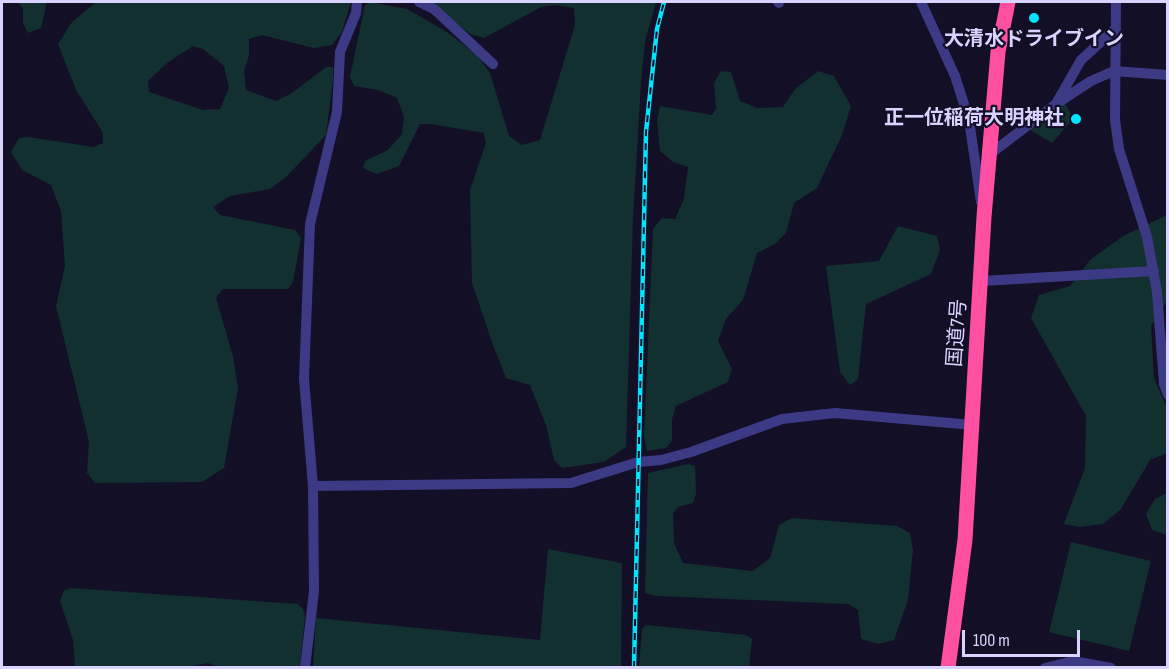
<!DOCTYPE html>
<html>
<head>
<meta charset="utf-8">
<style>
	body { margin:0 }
	#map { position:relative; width:1169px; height:669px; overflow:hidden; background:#130f26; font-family:"Sofia Sans Condensed",sans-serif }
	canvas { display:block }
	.frame { position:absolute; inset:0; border:3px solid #d9d4ff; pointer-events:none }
	.scale { position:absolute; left:962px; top:630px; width:118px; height:27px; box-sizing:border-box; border:3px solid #d9d4ff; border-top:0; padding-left:8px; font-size:18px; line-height:21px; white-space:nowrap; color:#d9d4ff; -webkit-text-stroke:4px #130f26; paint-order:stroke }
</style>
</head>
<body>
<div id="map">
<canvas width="1169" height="669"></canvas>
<div class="frame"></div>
<div class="scale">100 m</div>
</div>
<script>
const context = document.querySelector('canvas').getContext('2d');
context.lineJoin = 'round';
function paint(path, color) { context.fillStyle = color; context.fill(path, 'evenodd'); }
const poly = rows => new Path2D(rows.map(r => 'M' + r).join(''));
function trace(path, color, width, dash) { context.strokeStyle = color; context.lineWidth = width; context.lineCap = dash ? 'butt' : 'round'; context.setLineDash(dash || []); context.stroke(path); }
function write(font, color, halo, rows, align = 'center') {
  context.font = font + ' "Sofia Sans Condensed","Noto Sans JP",sans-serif'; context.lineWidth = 4.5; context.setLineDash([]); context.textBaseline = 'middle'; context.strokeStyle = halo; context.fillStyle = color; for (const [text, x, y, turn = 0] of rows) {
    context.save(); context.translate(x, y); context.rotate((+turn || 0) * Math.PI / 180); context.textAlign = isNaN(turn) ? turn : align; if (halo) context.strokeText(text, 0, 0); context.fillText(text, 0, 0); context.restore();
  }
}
const green = poly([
	[17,2,47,2,41,28,28,33,23,23,23,8],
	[96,2,351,2,342,32,332,45,314,48,262,35,249,39,249,55,244,71,246,90,276,101,292,93,326,67,333,67,333,79,326,135,286,177,270,189,230,196,213,207,220,215,295,230,301,238,293,282,288,289,223,289,216,298,233,356,238,388,224,468,202,482,95,483,87,473,89,442,56,306,65,266,61,211,51,185,22,170,11,152,19,138,28,137,94,147,103,143,103,133,76,90,58,44,72,22],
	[193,46,203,49,224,66,229,88,220,109,203,110,149,92,148,81,167,63],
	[370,2,407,9,447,32,477,55,490,73,509,136,522,145,540,140,575,25,574,8,555,5,541,7,484,38,470,34,429,2,656,2,645,42,641,83,633,218,626,447,604,462,562,468,554,460,546,425,530,385,506,378,493,345,472,283,470,190,486,143,484,133,431,124,420,124,399,166,377,174,363,168,365,161,388,150,402,134,404,117,397,98,378,90,354,86,350,77,365,5],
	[721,71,731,72,740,101,757,108,783,107,795,89,818,71,834,76,851,106,842,135,817,188,794,203,786,233,775,244,757,253,743,300,726,319,718,341,732,369,728,382,676,406,672,420,672,441,666,448,647,451,644,436,653,229,662,218,675,219,684,199,688,167,673,162,660,151,657,120,660,106,712,115,716,109,714,83],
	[1065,103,1073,119,1052,143,1030,130],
	[1167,215,1167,301,1151,326,1154,378,1167,408,1167,453,1150,460,1121,509,1103,524,1080,527,1064,524,1085,468,1086,416,1031,318,1039,295,1070,286,1090,260,1123,236],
	[898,226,937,236,940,250,931,274,866,304,858,379,850,385,840,372,826,266,879,261],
	[688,464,695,466,696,494,693,503,678,507,673,514,674,543,683,563,753,571,770,558,779,525,792,518,897,526,910,533,913,550,908,600,894,640,878,644,861,639,858,610,848,604,656,596,645,593,648,473],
	[1165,494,1167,494,1167,535,1152,530,1146,514,1155,499],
	[1071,542,1151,561,1129,651,1049,632],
	[548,549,622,563,621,667,313,668,316,618,540,640],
	[71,588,298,604,303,609,305,616,300,667,221,668,208,663,184,668,75,667,73,640,60,601,64,591],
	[646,625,746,635,752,639,749,667,639,667,642,629]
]);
const minor = poly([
	[419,2,434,9,493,64],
	[778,2,779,3],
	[921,2,955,76,969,120,981,202],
	[1116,2,1115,120,1119,149,1147,237,1157,292,1164,384,1168,395],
	[1057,102,1081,60,1116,28],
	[990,154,1056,104,1091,81,1114,71,1168,75],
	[982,281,1154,271],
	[313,486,571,483,638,462,661,460,691,452,782,419,835,413,973,425],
	[305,668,314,591,313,486,304,379,310,224,337,112,340,52,356,13,357,2],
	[1045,668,1073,661,1111,668]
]);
const highway = poly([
	[948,668,965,540,984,217,998,52,1008,2]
]);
const rail = poly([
	[634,668,646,132,657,29,664,2]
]);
const markers = [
	[1034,18,6,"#00e5ff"],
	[1076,119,6,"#00e5ff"]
];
const poiNames = [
	["大清水ドライブイン",1034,40],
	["正一位稲荷大明神社",1064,119,"right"]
];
const streetNames = [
	["国道7号",958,333,-86]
];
paint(green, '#12302f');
trace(minor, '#3d3a85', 10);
trace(highway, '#ff4fa3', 15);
trace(rail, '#00e5ff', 4.5);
trace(rail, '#130f26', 2, [7]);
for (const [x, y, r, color] of markers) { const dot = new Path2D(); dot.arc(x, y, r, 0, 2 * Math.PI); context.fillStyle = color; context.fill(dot); trace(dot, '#130f26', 2); }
write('bold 20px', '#d9d4ff', '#130f26', poiNames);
write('20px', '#d9d4ff', '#130f26', streetNames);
</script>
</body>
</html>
